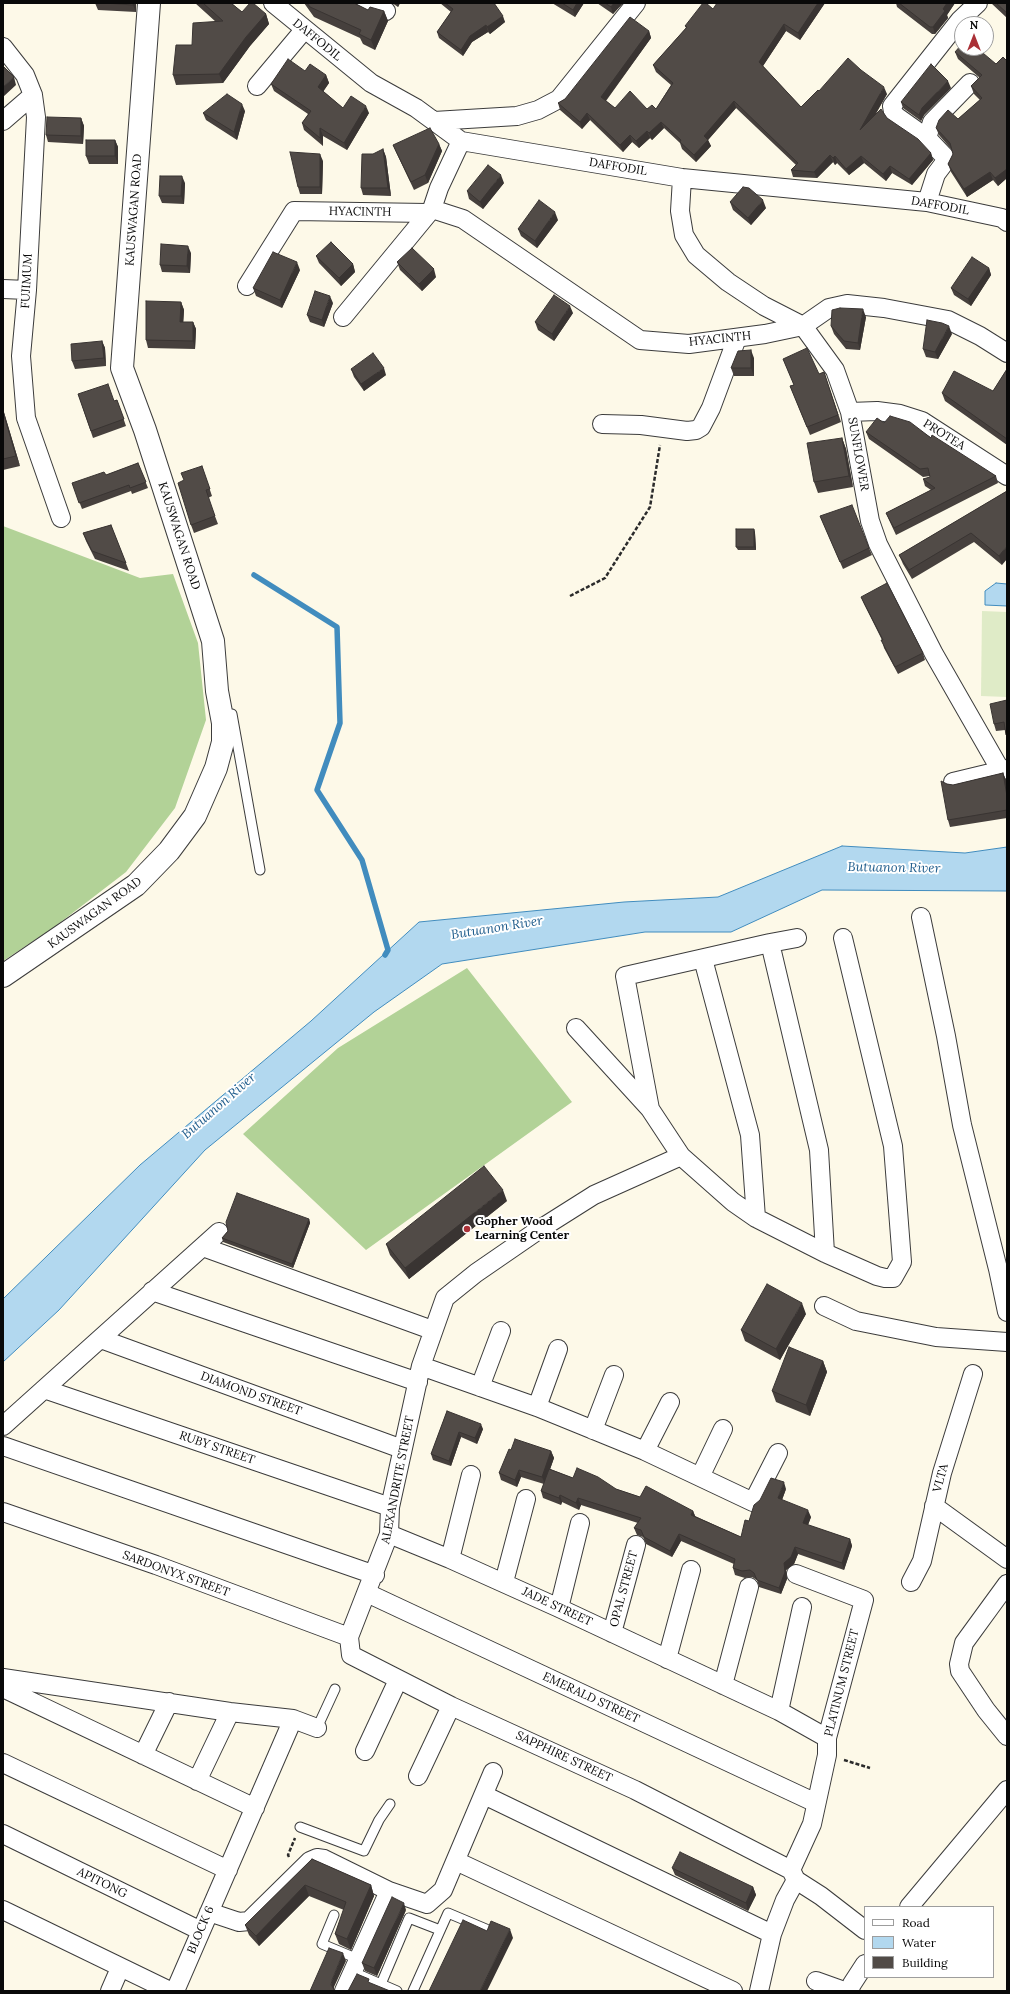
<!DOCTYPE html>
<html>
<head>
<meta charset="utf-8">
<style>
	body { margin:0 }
	#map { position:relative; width:1010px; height:1994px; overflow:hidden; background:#fdf9e8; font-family:Lora,serif }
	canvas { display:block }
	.frame { position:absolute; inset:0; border:4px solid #090909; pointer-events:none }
	.legend { position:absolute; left:864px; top:1906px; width:130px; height:72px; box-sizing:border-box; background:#fff; border:1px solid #9d9d9d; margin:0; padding:5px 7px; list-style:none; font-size:12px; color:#090909 }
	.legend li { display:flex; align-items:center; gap:8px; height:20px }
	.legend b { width:20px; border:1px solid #9d9d9d }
	.north { position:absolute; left:954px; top:16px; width:40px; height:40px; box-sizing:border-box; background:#fff; border:1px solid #9d9d9d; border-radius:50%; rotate:0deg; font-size:11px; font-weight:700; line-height:16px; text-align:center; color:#090909 }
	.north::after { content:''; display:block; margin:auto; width:14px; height:18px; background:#aa3137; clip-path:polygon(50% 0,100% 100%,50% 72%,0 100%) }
</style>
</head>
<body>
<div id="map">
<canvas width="1010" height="1994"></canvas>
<div class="frame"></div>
<ul class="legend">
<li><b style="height:5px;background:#fff"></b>Road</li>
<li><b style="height:11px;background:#b2d8ef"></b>Water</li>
<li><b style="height:11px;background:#514b47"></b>Building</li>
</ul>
<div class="north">N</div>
</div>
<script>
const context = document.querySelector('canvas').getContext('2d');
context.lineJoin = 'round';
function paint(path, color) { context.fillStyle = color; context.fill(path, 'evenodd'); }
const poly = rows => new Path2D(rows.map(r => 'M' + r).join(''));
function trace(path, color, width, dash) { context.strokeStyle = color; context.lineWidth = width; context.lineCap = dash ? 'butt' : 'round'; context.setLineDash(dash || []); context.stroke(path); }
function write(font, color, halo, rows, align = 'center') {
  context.font = font + ' Lora,serif'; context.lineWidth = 4; context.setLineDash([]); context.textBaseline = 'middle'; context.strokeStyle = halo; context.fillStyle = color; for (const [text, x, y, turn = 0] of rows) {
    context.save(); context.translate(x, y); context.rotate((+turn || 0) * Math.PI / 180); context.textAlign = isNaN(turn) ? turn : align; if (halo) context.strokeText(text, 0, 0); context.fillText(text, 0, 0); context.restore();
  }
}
const forest = poly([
	[3,526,140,578,173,574,198,643,206,720,175,808,126,872,53,928,3,961],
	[467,968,572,1102,366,1250,243,1134,338,1048]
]);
const pitch = poly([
	[982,611,1007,612,1007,697,981,696]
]);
const water = poly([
	[996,583,1007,584,1007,606,985,605,985,591,996,583],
	[842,846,965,853,1007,847,1007,891,822,890,731,932,645,932,442,964,374,1012,205,1150,59,1310,3,1362,3,1299,140,1165,311,1021,419,922,624,902,718,897,842,846]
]);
const stream = poly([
	[254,575,337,627,340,723,317,790,362,860,388,950,385,955]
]);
const path = poly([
	[570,596,605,578,650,507,660,445],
	[844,1760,870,1768],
	[289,1857,288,1855,295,1838]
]);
const service = poly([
	[232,714,260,870],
	[317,1728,335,1689],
	[300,1827,364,1851,379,1820,390,1804],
	[334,1915,322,1944,358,1959],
	[353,1972,397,1991],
	[381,1984,409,1918,440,1930],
	[413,1991,448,1913,486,1929]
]);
const minor = poly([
	[273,3,371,83,416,108,461,141,682,178,927,202,1002,218,1007,222],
	[366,3,386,11],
	[3,47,25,75,33,95,36,117,27,290,21,356,26,418,61,518],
	[257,86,304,30],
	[3,121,33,95],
	[434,121,517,116,538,110,559,99,636,3],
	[927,138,932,122,970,83],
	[682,178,680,211,684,235,696,255,728,282,764,306,803,326,835,370,850,412,870,521,878,544,934,654,1001,771],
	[927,202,936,174,945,162,945,157,927,138,896,116,893,112,892,106,960,20,978,3],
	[432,209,463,219,640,340,689,344,765,334,803,326,829,308,847,304,884,308,948,320,980,336,1007,353],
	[247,286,294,211,427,213],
	[3,289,27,290],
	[343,317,432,209,439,188,461,141],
	[850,412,877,411,900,414,922,421,1007,476],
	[602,424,641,425,687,431,696,430,701,427,711,408,737,338],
	[953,782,1007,769],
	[921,917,946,1036,962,1125,998,1269,1007,1312],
	[770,943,819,1150,825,1253],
	[703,959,750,1135,756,1218],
	[576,1028,650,1109,681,1156,733,1202,756,1218,825,1253,877,1276,885,1278,893,1278,902,1262,893,1146,843,938],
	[650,1109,625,976,770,943,797,938],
	[681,1156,594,1195,537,1231,476,1273,445,1298,421,1366,390,1507,389,1534,349,1637,351,1655,451,1706,635,1790,791,1870],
	[203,1247,432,1330],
	[152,1291,418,1382],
	[824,1306,856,1321,936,1337,1007,1342],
	[101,1339,402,1449],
	[421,1366,537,1407,645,1451,753,1502,778,1453],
	[480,1387,501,1331],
	[44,1389,390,1507],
	[537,1407,558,1349],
	[3,1426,219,1232],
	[593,1430,614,1375],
	[3,1446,375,1575],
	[645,1451,670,1402],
	[700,1477,723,1429],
	[934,1506,1007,1559],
	[3,1512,156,1565,349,1637],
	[389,1534,450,1559,559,1608,779,1711,827,1738],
	[450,1559,471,1475],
	[504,1582,526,1499],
	[911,1582,922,1561,942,1473,973,1374],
	[1007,1584,964,1643,959,1664,960,1671,986,1710,1007,1736],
	[367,1593,816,1803],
	[559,1608,580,1523],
	[612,1633,636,1545],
	[667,1659,691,1570],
	[3,1678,230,1712,293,1719,317,1728],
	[723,1685,749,1587],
	[3,1688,255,1808],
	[779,1711,802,1607],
	[365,1751,398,1680],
	[143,1755,169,1702],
	[3,1763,228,1870],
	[418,1776,451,1706],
	[197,1781,230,1712],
	[484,1795,772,1934],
	[3,1834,201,1931],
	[456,1861,733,1991],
	[791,1870,812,1824,827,1755,827,1738,864,1600,796,1574],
	[791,1870,796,1880,821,1896,865,1930],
	[909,1907,1007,1790],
	[3,1910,170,1991],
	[209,1912,239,1922,249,1921,310,1861,317,1858,324,1859,389,1891,427,1904,443,1890,493,1772],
	[816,1981,844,1991],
	[110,1991,120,1968],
	[175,1991,293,1719],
	[344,1991,389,1891],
	[759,1991,772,1934,785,1900,796,1880],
	[849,1991,852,1984,865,1964]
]);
const tertiary = poly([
	[3,976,136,885,169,851,195,816,216,768,223,742,223,723,217,691,213,641,145,430,122,368,149,3]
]);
const wall = poly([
	[95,3,136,3,136,12,98,10],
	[195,3,231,3,242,12,266,14,269,24,250,46,223,83,176,85,173,75,192,45,216,22],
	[304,3,354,3,368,10,384,11,388,21,375,50,363,44,360,38,314,17],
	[392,3,400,3,398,7],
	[440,3,494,3,505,22,490,34,488,32,472,42,463,56,439,38,437,32,451,12],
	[552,3,584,3,575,17],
	[597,3,623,3,613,14],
	[825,3,800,40,786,31,763,66,801,107,819,91,887,94,874,116,887,118,931,153,933,160,912,185,892,173,886,181,864,163,849,175,837,163,835,165,833,162,817,178,793,177,791,170,796,165,736,108,708,140,711,146,696,162,682,149,680,143,664,128,652,140,650,138,639,148,632,142,623,152,590,120,582,129,560,110,558,103,565,99,649,31,651,38,606,101,615,108,656,109,671,85,656,72,653,65,686,28,685,26,713,9],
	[896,3,955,3,947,15,948,18,935,34,932,34,897,7],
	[991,3,1007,3,1007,18],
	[955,52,996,64,1007,61,1007,178,998,186,993,180,967,197,951,172,948,164,953,154,951,149,939,135,936,128,958,119,980,100,974,94,971,86,980,78,958,59],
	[305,71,326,75,329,83,323,91,343,108,369,113,347,150,323,136,323,146,304,130,302,123,308,114,274,91,271,84],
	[951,88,924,115,921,121,903,108,901,102],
	[245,111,237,140,206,120,203,113],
	[81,118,84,126,83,144,48,142,46,135],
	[115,140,118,147,118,164,89,164,86,156],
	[439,144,442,151,428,183,414,190,396,152,393,145],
	[383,149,386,157,391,196,363,195,361,188],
	[323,161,322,194,300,194,298,187],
	[185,183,184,204,162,203,159,196],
	[504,183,483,209,469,199,467,191],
	[730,202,766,208,751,225,733,210],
	[558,220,537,248,521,236,518,229],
	[191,253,190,273,162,272,160,265],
	[316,256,353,264,355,272,341,286,319,263],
	[397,262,436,277,422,291,400,270],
	[989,268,991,275,971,306,954,295,951,288],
	[300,270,282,308,256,296,253,288],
	[181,302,184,310,183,322,193,322,196,329,195,349,148,348,146,340],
	[333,303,324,327,310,322,307,315],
	[573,313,554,341,538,330,535,322],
	[866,317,860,350,846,349,834,334,831,326],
	[952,334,938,359,926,357,923,349],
	[102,341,105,348,106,366,75,369,72,361],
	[754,358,754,376,734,376,731,368],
	[783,359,819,374,824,372,841,422,810,435,790,386,794,385],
	[351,369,386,375,364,391,354,377],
	[1007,369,1007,445,945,401,942,393,993,391],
	[78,394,114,401,117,400,126,426,93,438],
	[3,409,20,466,3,470],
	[884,423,931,438,996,476,998,483,896,535,889,520,886,513,931,490,925,486,923,479,930,477,930,476,923,477,869,439,866,432],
	[842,438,846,449,853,487,818,493,814,482],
	[138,463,148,488,132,494,131,491,82,509,72,483,106,475],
	[202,466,212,496,208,498,218,524,194,533,191,525,184,480],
	[1007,491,1002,565,974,542,912,579,903,564,899,555],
	[820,516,869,548,872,555,843,569],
	[111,525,129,571,95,559,86,541,83,533],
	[754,529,755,533,756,550,738,550,736,547],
	[861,597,923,653,925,660,898,674,884,648,882,640,864,604],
	[1007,700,1007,737,1005,730,996,731,994,724],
	[1003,773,1006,780,1007,787,1007,818,950,827,948,820,947,784,953,785],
	[507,1201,409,1279,390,1255,386,1244],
	[309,1219,310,1223,293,1268,223,1242,222,1238,228,1231],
	[806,1314,780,1360,745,1341,741,1330],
	[823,1361,827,1372,810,1416,776,1402,772,1391],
	[447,1411,483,1429,477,1444,461,1437,451,1466,433,1460,431,1454],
	[511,1450,551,1451,554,1458,550,1469,573,1478,616,1489,640,1497,693,1511,695,1516,741,1537,749,1521,786,1489,782,1500,811,1517,808,1525,850,1539,852,1546,844,1570,798,1554,794,1564,786,1570,787,1579,781,1594,759,1587,757,1580,752,1577,745,1578,735,1575,733,1568,734,1564,681,1541,672,1557,646,1544,643,1537,637,1535,634,1528,638,1523,581,1505,579,1510,562,1502,561,1505,543,1498,541,1491,544,1484,521,1477,517,1487,501,1480,499,1473],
	[312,1859,371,1885,374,1896,351,1950,339,1944,335,1934,344,1910,309,1896,259,1946,249,1935,245,1925],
	[672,1868,753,1887,756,1895,748,1911,675,1875],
	[406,1910,377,1976,365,1971,362,1963]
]);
const shadedWall = poly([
	[133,3,136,3,136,12,133,5],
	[397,3,400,3,398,7],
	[577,3,584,3,575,17,573,10],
	[614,3,623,3,613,14,611,7],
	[818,3,825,3,800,40,798,33],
	[947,3,955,3,947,15,948,18,935,34,933,27,943,9],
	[384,11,388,21,375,50,371,40],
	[266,14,269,24,250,46,223,83,219,74,246,37],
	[503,16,505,22,490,34,487,27],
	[784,24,786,31,761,69,759,62],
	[486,25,488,32,472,42,463,56,461,50,470,36],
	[649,31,651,38,603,104,601,97],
	[326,75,329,83,321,95,318,87],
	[14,77,16,85,3,97,3,87],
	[948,81,951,88,924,115,921,121,919,115,922,108],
	[884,87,887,94,863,137,860,130],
	[734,101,736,108,708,140,711,146,696,162,694,155,704,136],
	[242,104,245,111,237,140,234,132],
	[366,106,369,113,347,150,344,143],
	[587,113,590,120,582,129,580,122],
	[81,118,84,126,83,144,81,136],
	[661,122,664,128,652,140,649,133],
	[320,128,323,136,323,146,320,138],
	[647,131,650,138,639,148,636,141],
	[630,135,632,142,623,152,620,145],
	[115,140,118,147,118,164,115,156],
	[439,144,442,151,428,183,425,175],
	[383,149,386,157,391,196,388,188],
	[931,153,933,160,912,185,909,179],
	[320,154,323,161,322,194,320,187],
	[830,155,833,162,817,178,814,172],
	[835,156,837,163,835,165,833,158],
	[861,156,864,163,849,175,846,169],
	[890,166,892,173,886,181,883,174],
	[1007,169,1007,178,998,186,995,178],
	[990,172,993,180,967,197,964,189],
	[501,175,504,183,483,209,480,202],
	[182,176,185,183,184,204,181,196],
	[763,200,766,208,751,225,748,218],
	[555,212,558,220,537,248,535,241],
	[188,246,191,253,190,273,187,266],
	[297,262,300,270,282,308,280,300],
	[353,264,355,272,341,286,339,278],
	[989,268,991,275,971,306,968,299],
	[434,269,436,277,422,291,419,284],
	[330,296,333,303,324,327,322,320],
	[181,302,184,310,183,329,180,322],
	[570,306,573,313,554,341,552,334],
	[863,309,866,317,860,350,858,343],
	[193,322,196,329,195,349,193,341],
	[949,326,952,334,938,359,935,352],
	[102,341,105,348,106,366,104,358],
	[751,350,754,358,754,376,751,368],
	[384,368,386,375,364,391,361,384],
	[3,409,20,466,16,456,3,412],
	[842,438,846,449,853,487,849,476],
	[754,529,755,533,756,550,754,547],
	[1007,546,1007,559,1002,565,999,556],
	[1003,773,1006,780,1007,787,1007,796],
	[503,1190,507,1201,409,1279,405,1268],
	[309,1219,310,1223,293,1268,292,1264],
	[802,1303,806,1314,780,1360,776,1349],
	[823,1361,827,1372,810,1416,806,1405],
	[481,1424,483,1429,477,1444,475,1438],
	[459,1432,461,1437,451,1466,449,1461],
	[551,1451,554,1458,545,1484,542,1477],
	[519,1470,521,1477,517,1487,515,1480],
	[784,1482,786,1489,780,1505,778,1498],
	[560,1495,562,1502,561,1505,559,1498],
	[578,1498,581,1505,579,1510,576,1503],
	[808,1510,811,1517,806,1530,803,1523],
	[693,1511,696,1518,691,1515],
	[679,1534,681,1541,672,1557,670,1551],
	[850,1539,852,1546,844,1570,842,1563],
	[795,1547,798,1554,794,1564,786,1570,787,1579,781,1594,779,1588,784,1563],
	[305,1885,309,1896,259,1946,256,1936],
	[371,1885,374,1896,351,1950,347,1939],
	[753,1887,756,1895,748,1911,746,1903],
	[404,1903,406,1910,377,1976,374,1968],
	[510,1929,513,1938,487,1991,480,1991],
	[343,1953,346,1961,334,1987,334,1991,331,1985,332,1980]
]);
const building = poly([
	[104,3,133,3,133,5,104,3],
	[203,3,231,3,242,12,250,3,253,3,266,14,246,37,219,74,173,75,176,45,192,45,193,23,223,21,203,3],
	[307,3,354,3,368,10,370,7,384,11,371,40,359,34,361,30,310,7,307,3],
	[445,3,494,3,503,16,487,27,486,25,470,36,461,50,437,32,453,9,445,3],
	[562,3,577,3,573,10,562,3],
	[605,3,614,3,611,7,605,3],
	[703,3,706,3,713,9,717,3,818,3,798,33,784,24,759,62,801,107,818,90,819,91,848,58,861,70,884,87,860,130,881,109,887,118,918,139,931,153,909,179,890,166,883,174,861,156,846,169,835,156,833,158,830,155,814,172,791,170,798,163,734,101,704,136,708,140,694,155,680,142,681,140,661,122,649,133,647,131,636,141,630,135,620,145,587,113,580,122,558,103,565,99,630,17,649,31,601,97,615,108,630,91,647,109,652,105,656,109,673,83,653,65,687,27,685,26,703,3],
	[899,3,947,3,943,9,945,11,933,27,930,27,899,3],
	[996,3,1007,3,1007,13,996,3],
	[962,44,962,48,977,48,996,64,1003,57,1007,61,1007,169,995,178,990,172,964,189,948,164,953,154,950,143,936,128,939,120,948,110,958,119,982,98,971,86,982,75,955,52,962,44],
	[288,59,305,71,310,64,326,75,318,87,343,108,351,96,366,106,344,143,320,128,320,138,302,123,311,111,271,84,288,59],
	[931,64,948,81,922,108,919,115,901,102,931,64],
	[3,66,14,77,3,87,3,66],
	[227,94,242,104,234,132,203,113,227,94],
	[47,117,81,118,81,136,46,135,47,117],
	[430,128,439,144,425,175,411,182,393,145,430,128],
	[86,140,115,140,115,156,86,156,86,140],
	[383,149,388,188,361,188,362,154,373,154,383,149],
	[290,152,320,154,320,187,298,187,290,152],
	[488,165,501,175,480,202,467,191,488,165],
	[160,176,182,176,181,196,159,196,160,176],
	[743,187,749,188,763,200,748,218,730,202,743,187],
	[539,200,555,212,535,241,518,229,539,200],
	[331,242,353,264,339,278,316,256,331,242],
	[161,244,188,246,187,266,160,265,161,244],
	[412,248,434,269,419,284,397,262,412,248],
	[273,252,297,262,280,300,253,288,273,252],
	[972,257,989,268,968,299,951,288,972,257],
	[315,291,330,296,322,320,307,315,315,291],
	[554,295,570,306,552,334,535,322,554,295],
	[146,301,181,302,180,322,193,322,193,341,146,340,146,301],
	[840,308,863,309,858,343,844,341,831,326,832,310,840,308],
	[927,320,942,323,949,326,935,352,923,349,927,320],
	[102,341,104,358,72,361,71,344,102,341],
	[807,348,819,374,824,372,838,415,807,427,790,386,794,385,783,359,807,348],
	[751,350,751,368,731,368,738,351,751,350],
	[373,353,384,368,361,384,351,369,373,353],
	[1007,369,1007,439,942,393,954,371,993,391,1007,369],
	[108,384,114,401,117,400,124,419,91,431,78,394,108,384],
	[3,412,16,456,3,459,3,412],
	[890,416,910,422,931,438,932,435,996,476,894,528,886,513,935,488,923,479,930,477,928,468,920,469,866,432,877,418,884,423,890,416],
	[842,438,849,476,814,482,807,443,842,438],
	[138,463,146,482,130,488,129,485,79,503,72,483,104,472,106,475,138,463],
	[202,466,210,489,206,490,215,516,191,525,178,483,184,480,181,473,202,466],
	[1007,491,1007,546,999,556,971,533,909,570,899,555,1007,491],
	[852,505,869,548,840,562,820,516,852,505],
	[111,525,126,563,92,551,83,533,111,525],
	[736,529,754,529,754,547,736,547,736,529],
	[887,583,923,653,895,667,881,640,883,640,861,597,887,583],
	[1007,700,1007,735,1006,735,1004,722,994,724,990,704,1007,700],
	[1003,773,1007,796,1007,810,948,820,941,781,947,784,953,785,1003,773],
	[484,1166,503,1190,405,1268,386,1244,484,1166],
	[237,1193,309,1219,292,1264,222,1238,228,1231,226,1222,237,1193],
	[767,1284,802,1303,776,1349,741,1330,767,1284],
	[789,1347,823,1361,806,1405,772,1391,789,1347],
	[447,1411,481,1424,475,1438,459,1432,449,1461,431,1454,447,1411],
	[515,1439,551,1451,542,1477,519,1470,515,1480,499,1473,509,1449,511,1450,515,1439],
	[577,1468,598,1477,616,1489,640,1497,646,1486,693,1511,691,1515,741,1537,745,1520,749,1521,754,1505,760,1500,771,1478,784,1482,778,1498,808,1510,803,1523,850,1539,842,1563,795,1547,791,1557,784,1563,785,1572,779,1588,757,1580,754,1573,750,1570,742,1571,733,1568,735,1559,679,1534,670,1551,644,1537,641,1530,634,1528,641,1518,578,1498,576,1503,560,1495,559,1498,541,1491,549,1469,573,1478,577,1468],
	[680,1852,753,1887,746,1903,672,1868,680,1852],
	[312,1859,371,1885,347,1939,335,1934,346,1902,305,1885,256,1936,245,1925,312,1859],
	[392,1897,404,1903,374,1968,362,1963,392,1897],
	[463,1920,487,1931,491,1921,510,1929,480,1991,429,1991,463,1920],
	[329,1948,343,1953,332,1980,331,1985,335,1991,310,1991,329,1948],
	[357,1974,369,1979,368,1982,390,1991,348,1991,357,1974]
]);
const markers = [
	[467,1229,4,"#aa3137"]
];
const streetNames = [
	["DAFFODIL",317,40,39],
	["DAFFODIL",618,167,9],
	["DAFFODIL",940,206,10],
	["KAUSWAGAN ROAD",134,210,-86],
	["HYACINTH",360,212,1],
	["FUJIMUM",27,281,-87],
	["HYACINTH",720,339,-6],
	["PROTEA",944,435,32],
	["SUNFLOWER",858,454,80],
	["KAUSWAGAN ROAD",179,536,72],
	["KAUSWAGAN ROAD",95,913,-36],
	["DIAMOND STREET",251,1394,20],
	["RUBY STREET",217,1448,19],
	["VLTA",941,1478,-75],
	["ALEXANDRITE STREET",398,1480,-79],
	["SARDONYX STREET",176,1574,20],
	["OPAL STREET",624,1589,-75],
	["JADE STREET",557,1607,25],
	["PLATINUM STREET",842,1683,-76],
	["EMERALD STREET",591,1698,25],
	["SAPPHIRE STREET",564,1757,25],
	["APITONG",102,1883,26],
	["BLOCK 6",201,1930,-67]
];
const poiNames = [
	["Gopher Wood",475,1222],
	["Learning Center",475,1236]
];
const waterNames = [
	["Butuanon River",894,868,1],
	["Butuanon River",497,928,-9],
	["Butuanon River",219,1106,-41]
];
paint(forest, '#b2d297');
paint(pitch, '#dfebc7');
paint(water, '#b2d8ef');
trace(water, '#418cbe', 1);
trace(stream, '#418cbe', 5.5);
trace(service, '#3c3c3c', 11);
trace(minor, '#3c3c3c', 20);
trace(tertiary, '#3c3c3c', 24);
trace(path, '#2b2b2b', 2.5, [4, 2]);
trace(service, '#fff', 9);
trace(minor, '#fff', 18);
trace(tertiary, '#fff', 22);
paint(wall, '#46403d');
paint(shadedWall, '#393432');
paint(building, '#514b47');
trace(building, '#393432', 1);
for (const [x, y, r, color] of markers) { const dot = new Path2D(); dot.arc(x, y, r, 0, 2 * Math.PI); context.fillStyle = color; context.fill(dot); trace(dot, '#fff', 1.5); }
write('12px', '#090909', '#fff', streetNames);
write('bold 12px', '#090909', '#fff', poiNames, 'left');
write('italic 13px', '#215e8d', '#fff', waterNames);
</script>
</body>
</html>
